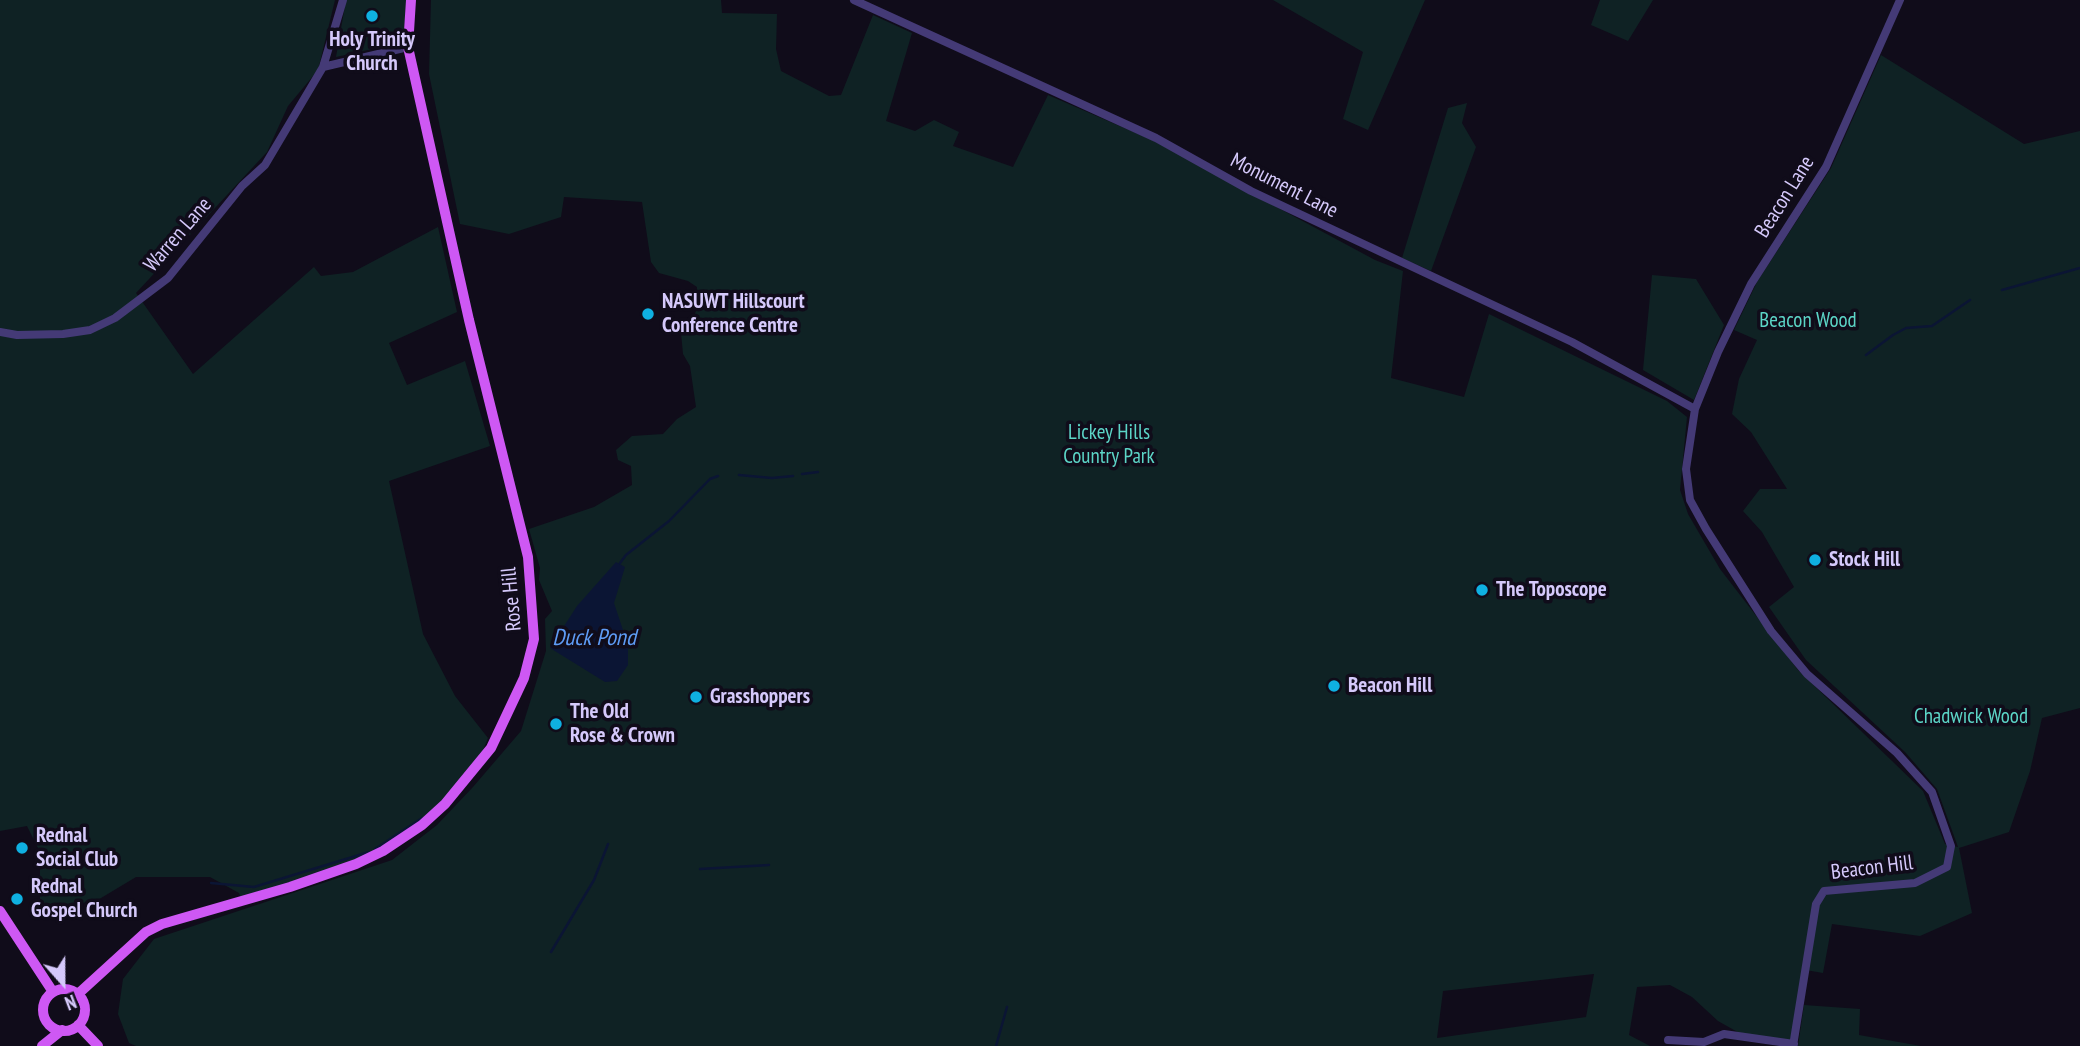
<!DOCTYPE html>
<html>
<head>
<meta charset="utf-8">
<style>
	body { margin:0 }
	#map { position:relative; width:2080px; height:1046px; overflow:hidden; background:#100c1a; font-family:"PT Sans Narrow",sans-serif }
	canvas { display:block }
	.north { position:absolute; left:28px; top:948px; width:70px; height:70px; -webkit-text-stroke:5px #100c1a; paint-order:stroke; rotate:159deg; font-size:19px; font-weight:700; line-height:28px; text-align:center; color:#d5c9fb }
	.north::after { content:''; display:block; margin:auto; width:24px; height:32px; background:#d5c9fb; clip-path:polygon(50% 0,100% 100%,50% 72%,0 100%) }
</style>
</head>
<body>
<div id="map">
<canvas width="2080" height="1046"></canvas>
<div class="north">N</div>
</div>
<script>
const context = document.querySelector('canvas').getContext('2d');
context.lineJoin = 'round';
function paint(path, color) { context.fillStyle = color; context.fill(path, 'evenodd'); }
const poly = rows => new Path2D(rows.map(r => 'M' + r).join(''));
function trace(path, color, width, dash) { context.strokeStyle = color; context.lineWidth = width; context.lineCap = dash ? 'butt' : 'round'; context.setLineDash(dash || []); context.stroke(path); }
function write(font, color, halo, rows, align = 'center') {
  context.font = font + ' "PT Sans Narrow",sans-serif'; context.lineWidth = 7; context.setLineDash([]); context.textBaseline = 'middle'; context.strokeStyle = halo; context.fillStyle = color; for (const [text, x, y, turn = 0] of rows) {
    context.save(); context.translate(x, y); context.rotate((+turn || 0) * Math.PI / 180); context.textAlign = isNaN(turn) ? turn : align; if (halo) context.strokeText(text, 0, 0); context.fillText(text, 0, 0); context.restore();
  }
}
const green = poly([
	[0,0,335,0,318,70,288,106,267,152,136,293,193,374,314,267,321,276,353,272,438,227,457,312,389,343,407,385,465,361,490,446,389,481,423,634,455,696,488,738,483,750,445,802,418,824,378,850,329,871,241,898,239,893,210,877,136,877,96,901,56,907,40,902,40,852,27,826,0,831],
	[346,0,406,0,404,42,336,57],
	[431,0,721,0,722,13,777,14,776,49,781,71,829,96,841,95,873,15,912,33,886,121,915,131,934,120,959,132,953,146,1013,167,1048,95,1152,140,1375,260,1403,271,1391,378,1464,397,1489,314,1667,401,1687,417,1680,490,1688,514,1720,569,1798,670,1923,791,1945,844,1958,847,1937,789,1905,752,1806,660,1769,607,1794,587,1762,532,1743,511,1760,489,1787,489,1751,432,1732,414,1739,379,1757,340,1734,330,1757,282,1831,168,1881,55,2024,144,2080,131,2080,708,2042,718,2030,771,2009,832,1959,848,1972,913,1920,936,1832,924,1823,973,1806,970,1789,1045,1750,1039,1718,1021,1692,997,1670,985,1637,987,1629,1035,1650,1046,136,1046,129,1043,118,1014,123,979,154,939,392,860,437,825,473,787,521,731,546,651,545,619,552,611,539,580,540,568,529,529,594,507,632,485,631,466,618,460,616,450,632,436,663,434,677,419,696,407,690,366,683,354,681,333,691,322,697,309,697,287,688,281,659,273,651,262,642,202,564,197,561,217,509,234,460,224,429,74],
	[1594,974,1586,1017,1437,1038,1443,991],
	[1273,0,1425,0,1368,130,1343,119,1363,52],
	[1600,0,1653,0,1628,41,1591,25],
	[1467,103,1462,123,1476,147,1431,271,1402,258,1448,108],
	[1652,275,1696,279,1724,325,1694,400,1643,370],
	[1804,1005,1860,1009,1859,1035,1921,1046,1798,1046]
]);
const water = poly([
	[616,562,625,567,614,603,628,645,628,665,617,681,605,682,550,648,577,606]
]);
const stream = poly([
	[2002,290,2080,268],
	[1866,355,1893,335,1906,328,1932,326,1970,300],
	[802,474,818,472],
	[739,475,772,478,793,476],
	[620,563,626,555,669,521,710,479,718,476],
	[375,849,422,818],
	[700,869,769,865],
	[211,883,254,887,369,852],
	[551,952,594,880,608,844],
	[996,1046,1007,1007]
]);
const minor = poly([
	[854,0,1156,138,1251,191,1572,342,1695,409],
	[323,67,343,0],
	[0,332,17,335,63,334,90,330,115,318,168,278,242,186,265,165,323,67,408,47],
	[1668,1040,1704,1042,1724,1034,1794,1044],
	[1793,1046,1816,904,1824,891,1915,883,1947,867,1951,846,1932,792,1897,753,1807,674,1771,631,1706,529,1690,500,1686,469,1695,409,1718,352,1751,284,1826,167,1900,0]
]);
const major = poly([
	[0,911,53,992],
	'43 1010a21 21 0 1 1 42 0a21 21 0 1 1-42 0Z',
	[78,994,146,932,162,924,290,887,356,864,383,851,422,825,445,804,491,748,524,678,534,639,528,557,469,320,408,47,411,0],
	[78,1025,98,1046],
	[42,1046,62,1030]
]);
const markers = [
	[372,16,7,"#0fb0e1"],
	[648,314,7,"#0fb0e1"],
	[1815,560,7,"#0fb0e1"],
	[1482,590,7,"#0fb0e1"],
	[1334,686,7,"#0fb0e1"],
	[696,697,7,"#0fb0e1"],
	[556,724,7,"#0fb0e1"],
	[22,848,7,"#0fb0e1"],
	[17,899,7,"#0fb0e1"]
];
const poiNames = [
	["Holy Trinity",372,40,"center"],
	["Church",372,64,"center"],
	["NASUWT Hillscourt",662,302],
	["Conference Centre",662,326],
	["Stock Hill",1829,560],
	["The Toposcope",1496,590],
	["Beacon Hill",1348,686],
	["Grasshoppers",710,697],
	["The Old",570,712],
	["Rose & Crown",570,736],
	["Rednal",36,836],
	["Social Club",36,860],
	["Rednal",31,887],
	["Gospel Church",31,911]
];
const streetNames = [
	["Monument Lane",1284,186,27],
	["Beacon Lane",1785,197,-58],
	["Warren Lane",178,235,-49],
	["Rose Hill",512,599,-95],
	["Beacon Hill",1872,868,-7]
];
const parkNames = [
	["Beacon Wood",1808,321],
	["Lickey Hills",1109,433],
	["Country Park",1109,457],
	["Chadwick Wood",1971,717]
];
const waterNames = [
	["Duck Pond",594,638]
];
paint(green, '#0f2224');
paint(water, '#0b1534');
trace(stream, '#0b1534', 2.5);
trace(minor, '#443a76', 8);
trace(major, '#ce58f4', 10);
for (const [x, y, r, color] of markers) { const dot = new Path2D(); dot.arc(x, y, r, 0, 2 * Math.PI); context.fillStyle = color; context.fill(dot); trace(dot, '#100c1a', 2.5); }
write('bold 21px', '#d5c9fb', '#100c1a', poiNames, 'left');
write('21px', '#d5c9fb', '#100c1a', streetNames);
write('21px', '#5cd5c7', '#100c1a', parkNames);
write('italic 23px', '#5e9bf4', '#100c1a', waterNames);
</script>
</body>
</html>
